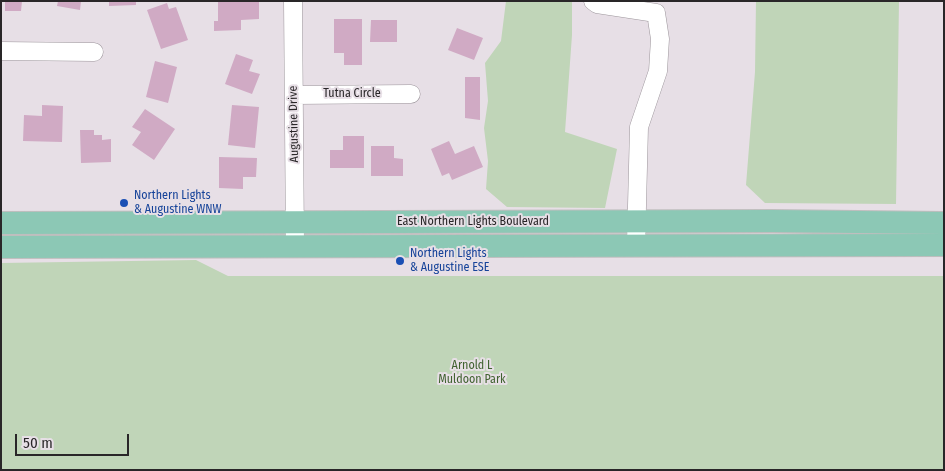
<!DOCTYPE html>
<html>
<head>
<meta charset="utf-8">
<style>
	body { margin:0 }
	#map { position:relative; width:945px; height:471px; overflow:hidden; background:#e7dfe6; font-family:"Fira Sans Condensed",sans-serif }
	canvas { display:block }
	.frame { position:absolute; inset:0; border:2px solid #292628; pointer-events:none }
	.scale { position:absolute; left:15px; top:434px; width:114px; height:22px; box-sizing:border-box; border:2px solid #292628; border-top:0; padding-left:6px; font-size:15px; line-height:18px; white-space:nowrap; color:#292628; -webkit-text-stroke:4px #e7dfe6; paint-order:stroke }
</style>
</head>
<body>
<div id="map">
<canvas width="945" height="471"></canvas>
<div class="frame"></div>
<div class="scale">50 m</div>
</div>
<script>
const context = document.querySelector('canvas').getContext('2d');
context.lineJoin = 'round';
function paint(path, color) { context.fillStyle = color; context.fill(path, 'evenodd'); }
const poly = rows => new Path2D(rows.map(r => 'M' + r).join(''));
function trace(path, color, width, dash) { context.strokeStyle = color; context.lineWidth = width; context.lineCap = dash ? 'butt' : 'round'; context.setLineDash(dash || []); context.stroke(path); }
function write(font, color, halo, rows, align = 'center') {
  context.font = font + ' "Fira Sans Condensed",sans-serif'; context.lineWidth = 4; context.setLineDash([]); context.textBaseline = 'middle'; context.strokeStyle = halo; context.fillStyle = color; for (const [text, x, y, turn = 0] of rows) {
    context.save(); context.translate(x, y); context.rotate((+turn || 0) * Math.PI / 180); context.textAlign = isNaN(turn) ? turn : align; if (halo) context.strokeText(text, 0, 0); context.fillText(text, 0, 0); context.restore();
  }
}
const green = poly([
	[506,1,572,2,572,35,565,132,617,149,605,208,507,207,486,189,488,161,484,128,488,101,485,63,501,41],
	[756,1,899,1,896,204,765,203,746,185,755,72],
	[196,260,228,276,944,276,944,470,1,470,1,263]
]);
const building = poly([
	[5,1,22,1,21,11,5,11],
	[58,1,81,1,80,10,57,6],
	[109,1,136,1,136,5,109,6],
	[218,1,259,1,259,19,241,20,241,30,214,31,214,21,218,21],
	[167,3,169,9,176,7,188,40,161,49,147,10],
	[334,19,362,19,362,65,344,65,344,53,334,53],
	[371,20,397,20,397,42,370,42],
	[457,28,483,38,474,60,448,50],
	[236,54,253,60,249,71,260,74,252,94,225,84],
	[155,61,177,67,168,103,146,97],
	[465,77,480,77,480,120,465,118],
	[42,105,63,106,62,142,23,141,24,115,42,116],
	[232,105,259,107,255,148,228,145],
	[145,109,175,129,154,160,132,145,141,132,132,127],
	[80,130,94,130,94,135,102,135,102,140,111,139,111,162,81,163],
	[343,136,364,136,364,168,330,168,330,150,343,150],
	[449,141,455,154,474,146,483,167,452,180,449,173,442,176,431,149],
	[371,146,394,146,394,158,403,159,403,176,371,176],
	[219,157,257,158,256,177,243,177,243,189,219,188]
]);
const minor = poly([
	[293,1,295,246],
	[593,1,597,4,656,13,660,39,658,71,639,127,636,245],
	[1,51,94,52],
	[294,95,411,94]
]);
const major = poly([
	[1,223,772,221,944,223],
	[1,247,944,245]
]);
const markers = [
	[124,203,5,"#1a4fb4"],
	[400,261,5,"#1a4fb4"]
];
const streetNames = [
	["Tutna Circle",352,94],
	["Augustine Drive",294,124,-91],
	["East Northern Lights Boulevard",473,222]
];
const transitNames = [
	["Northern Lights",134,196],
	["& Augustine WNW",134,210],
	["Northern Lights",410,254],
	["& Augustine ESE",410,268]
];
const parkNames = [
	["Arnold L",472,366],
	["Muldoon Park",472,380]
];
paint(green, '#c0d5b8');
paint(building, '#d0aac4');
trace(minor, '#9c959b', 19);
trace(major, '#bfbebe', 24);
trace(minor, '#fff', 18);
trace(major, '#8cc8b5', 22);
for (const [x, y, r, color] of markers) { const dot = new Path2D(); dot.arc(x, y, r, 0, 2 * Math.PI); context.fillStyle = color; context.fill(dot); trace(dot, '#e7dfe6', 2); }
write('12px', '#292628', '#e7dfe6', streetNames);
write('12px', '#164399', '#e7dfe6', transitNames, 'left');
write('12px', '#406230', '#e7dfe6', parkNames);
</script>
</body>
</html>
